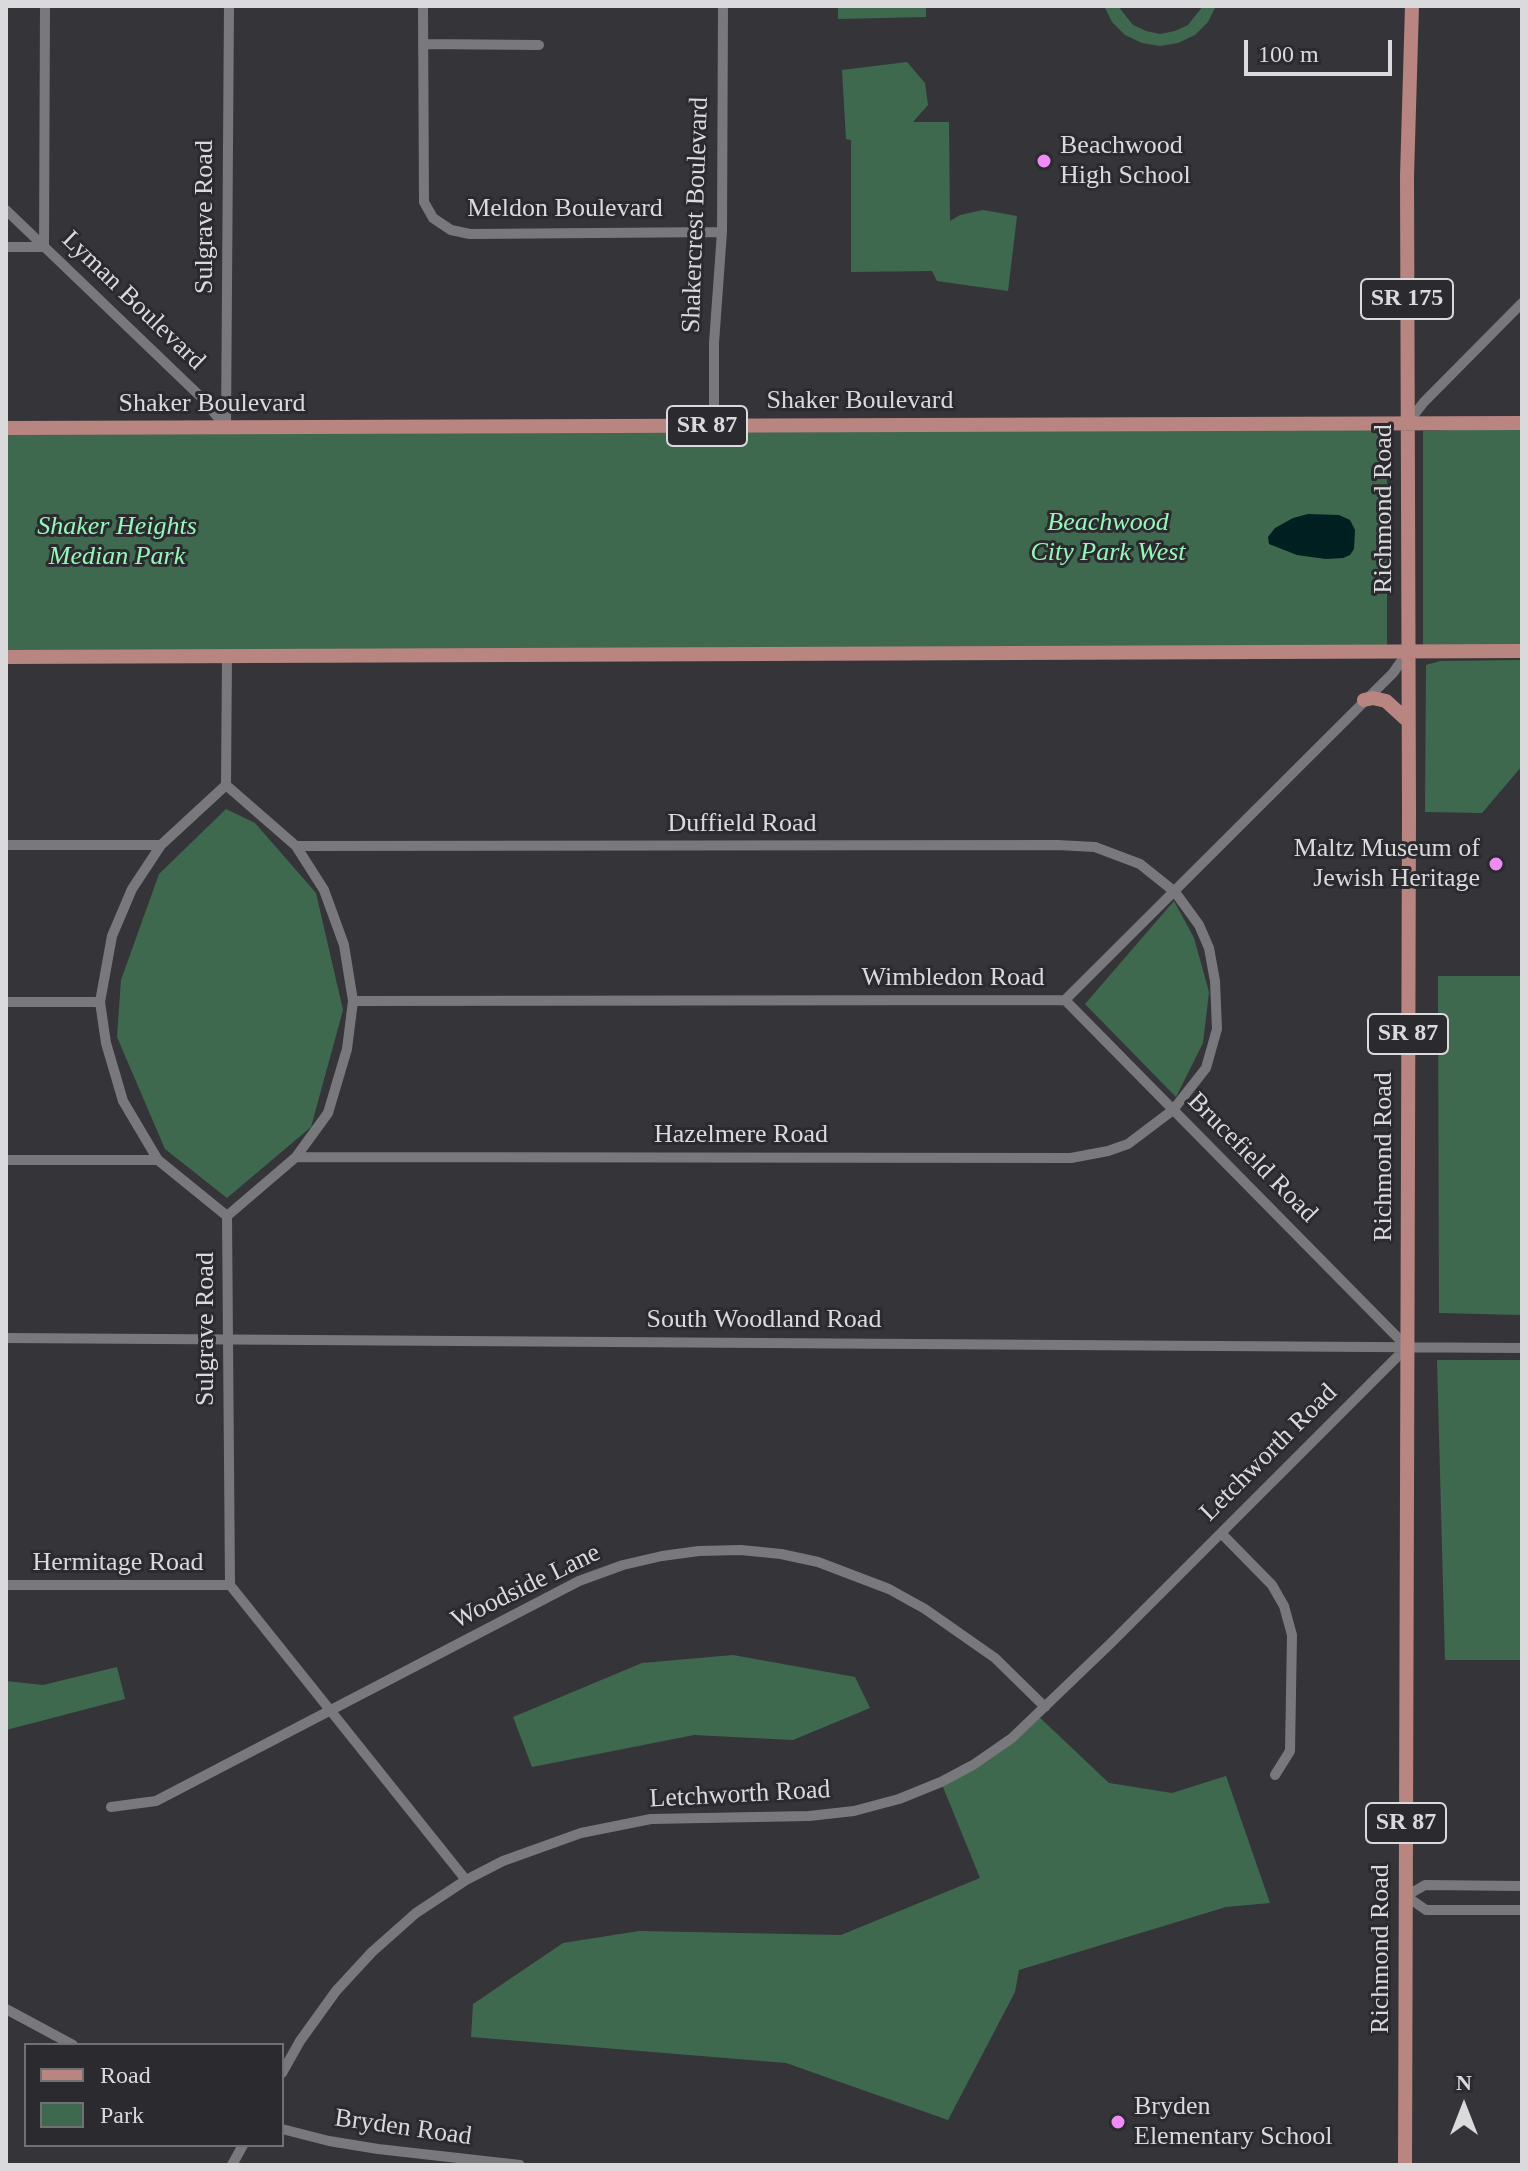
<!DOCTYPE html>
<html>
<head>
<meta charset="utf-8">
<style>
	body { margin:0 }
	#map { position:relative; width:1528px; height:2171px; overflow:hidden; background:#353539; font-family:Georgia,serif }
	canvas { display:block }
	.frame { position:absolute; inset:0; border:8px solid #dadadd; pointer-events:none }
	.legend { position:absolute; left:24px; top:2043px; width:260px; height:104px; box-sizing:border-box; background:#2b2b2f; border:2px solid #717175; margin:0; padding:10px 14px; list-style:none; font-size:24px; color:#dadadd }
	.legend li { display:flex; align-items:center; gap:16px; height:40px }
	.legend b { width:40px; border:2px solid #717175 }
	.north { position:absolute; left:1424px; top:2067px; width:80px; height:80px; -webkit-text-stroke:6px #2b2b2f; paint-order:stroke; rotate:0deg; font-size:22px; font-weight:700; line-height:32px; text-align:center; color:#dadadd }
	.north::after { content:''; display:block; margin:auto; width:28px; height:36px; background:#dadadd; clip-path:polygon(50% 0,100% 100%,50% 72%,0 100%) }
	.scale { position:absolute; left:1244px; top:40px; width:148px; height:36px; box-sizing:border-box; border:4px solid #dadadd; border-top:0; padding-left:10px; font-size:24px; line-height:28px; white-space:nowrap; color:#dadadd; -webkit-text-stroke:6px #2b2b2f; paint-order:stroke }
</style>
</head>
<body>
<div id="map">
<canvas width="1528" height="2171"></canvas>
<div class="frame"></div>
<ul class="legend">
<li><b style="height:10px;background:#b88580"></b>Road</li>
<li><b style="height:22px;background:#3f694e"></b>Park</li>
</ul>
<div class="north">N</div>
<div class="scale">100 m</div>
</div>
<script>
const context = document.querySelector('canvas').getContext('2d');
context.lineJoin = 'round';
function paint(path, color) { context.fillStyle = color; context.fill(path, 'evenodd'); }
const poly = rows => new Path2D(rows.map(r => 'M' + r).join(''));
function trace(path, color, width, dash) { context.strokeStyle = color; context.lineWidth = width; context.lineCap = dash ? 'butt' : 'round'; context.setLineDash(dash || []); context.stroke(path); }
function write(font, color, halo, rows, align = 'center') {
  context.font = font + ' Georgia,serif'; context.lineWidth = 6; context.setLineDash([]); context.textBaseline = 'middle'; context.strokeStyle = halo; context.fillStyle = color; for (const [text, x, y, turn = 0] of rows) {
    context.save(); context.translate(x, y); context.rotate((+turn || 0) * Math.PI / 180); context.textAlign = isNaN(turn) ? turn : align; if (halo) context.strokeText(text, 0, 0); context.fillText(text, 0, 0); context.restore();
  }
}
const green = poly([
	[838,6,926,6,926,17,838,19],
	[1104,6,1118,6,1133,25,1146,31,1160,34,1175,31,1188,25,1203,6,1216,6,1208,22,1195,35,1178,43,1160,46,1142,43,1125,35,1112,22],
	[907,62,925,83,928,105,913,122,949,122,950,221,960,215,983,210,1017,216,1008,291,937,281,932,271,851,272,851,140,846,139,842,70],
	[1387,423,1387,647,6,657,6,428],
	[1522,428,1522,648,1423,645,1423,431],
	[1522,660,1522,766,1482,813,1425,812,1426,665,1440,661],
	[226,809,255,823,316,893,343,1010,311,1127,227,1198,165,1149,117,1037,121,980,159,874],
	[1174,901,1194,938,1209,992,1203,1043,1176,1097,1085,1004],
	[1438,976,1522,976,1522,1315,1439,1313],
	[1437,1360,1522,1360,1522,1660,1445,1660],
	[733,1655,855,1677,870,1708,793,1740,694,1735,532,1767,513,1717,642,1663],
	[117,1667,125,1699,6,1730,6,1681,43,1685],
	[1036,1714,1109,1783,1172,1793,1226,1776,1270,1903,1226,1907,1019,1970,1015,1992,948,2120,786,2063,471,2037,473,2004,563,1943,639,1931,841,1935,980,1878,941,1782,973,1765]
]);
const water = poly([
	[1308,514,1339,515,1350,520,1355,530,1354,549,1350,555,1343,558,1326,559,1297,555,1269,544,1268,537,1275,528,1293,518]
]);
const minor = poly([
	[423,6,424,202,433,218,451,230,470,234,722,232],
	[423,44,539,45],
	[6,210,204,400,226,428],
	[6,247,44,247,45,6],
	[1409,421,1424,402,1522,303],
	[714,426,714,343,722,232,723,6],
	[226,428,229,6],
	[227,656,226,785,296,846,324,890,344,945,353,1001,347,1049,328,1113,296,1157,227,1216],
	[226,785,161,845,132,889,112,936,100,1002,106,1043,123,1101,158,1160,227,1216],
	[6,845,161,845],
	[296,846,1057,845,1095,847,1140,864,1175,892,1199,925,1209,948,1215,981,1217,1029,1206,1068,1173,1110,1128,1144,1108,1151,1071,1158,296,1157],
	[1065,1000,1407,1347],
	[353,1001,1065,1000,1393,673,1408,652],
	[6,1002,100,1002],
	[6,1160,158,1160],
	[227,1216,230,1585,466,1880],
	[6,1338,1522,1348],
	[1221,1533,1272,1585,1284,1606,1292,1635,1290,1751,1275,1775],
	[6,1585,230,1585],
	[111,1807,156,1801,579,1581,623,1565,662,1556,699,1551,741,1550,781,1554,818,1562,889,1589,925,1609,995,1658,1045,1707],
	[1522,1886,1425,1885,1406,1896,1426,1910,1522,1910],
	[6,2009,73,2045],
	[282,2073,300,2041,336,1991,372,1952,416,1913,466,1880,503,1861,581,1833,651,1819,809,1816,854,1811,899,1799,941,1782,973,1765,1012,1738,1111,1643,1407,1347],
	[282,2129,329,2141,378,2149,520,2165],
	[232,2165,243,2145]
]);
const major = poly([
	[6,428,1522,423],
	[6,657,1522,651],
	[1364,700,1373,698,1386,701,1408,721],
	[1405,2165,1409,811,1407,176,1412,6]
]);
const markers = [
	[1044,161,8,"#f08bf5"],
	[1496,864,8,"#f08bf5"],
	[1118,2122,8,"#f08bf5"]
];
const shields = [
	[1407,299,92],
	[707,426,80],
	[1408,1034,80],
	[1406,1823,80]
];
const shieldNames = [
	["SR 175",1407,299],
	["SR 87",707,426],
	["SR 87",1408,1034],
	["SR 87",1406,1823]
];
const poiNames = [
	["Beachwood",1060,146],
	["High School",1060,176],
	["Maltz Museum of",1480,849,"right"],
	["Jewish Heritage",1480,879,"right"],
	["Bryden",1134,2107],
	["Elementary School",1134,2137]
];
const streetNames = [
	["Meldon Boulevard",565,209],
	["Shakercrest Boulevard",696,215,-88],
	["Sulgrave Road",205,217,-90],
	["Lyman Boulevard",133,301,44],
	["Shaker Boulevard",860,401],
	["Shaker Boulevard",212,404],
	["Richmond Road",1384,509,-90],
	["Duffield Road",742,824],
	["Wimbledon Road",953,978],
	["Hazelmere Road",741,1135],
	["Richmond Road",1384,1157,-90],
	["Brucefield Road",1252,1158,45],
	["South Woodland Road",764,1320],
	["Sulgrave Road",206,1329,-90],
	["Letchworth Road",1269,1453,-45],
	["Hermitage Road",118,1563],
	["Woodside Lane",526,1587,-26],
	["Letchworth Road",740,1795,-3],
	["Richmond Road",1381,1949,-90],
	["Bryden Road",403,2128,8]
];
const parkNames = [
	["Beachwood",1108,523],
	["City Park West",1108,553],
	["Shaker Heights",117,527],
	["Median Park",117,557]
];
paint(green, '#3f694e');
paint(water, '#001f20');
trace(minor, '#78787d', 10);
trace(major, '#b88580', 14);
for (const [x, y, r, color] of markers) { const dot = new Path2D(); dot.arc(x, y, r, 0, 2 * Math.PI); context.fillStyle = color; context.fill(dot); trace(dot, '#2b2b2f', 3); }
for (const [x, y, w] of shields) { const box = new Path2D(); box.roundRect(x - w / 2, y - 20, w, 40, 6); context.fillStyle = '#2b2b2f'; context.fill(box); trace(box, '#dadadd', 2); }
write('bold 24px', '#dadadd', null, shieldNames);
write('26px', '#dadadd', '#2b2b2f', poiNames, 'left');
write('26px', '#dadadd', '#2b2b2f', streetNames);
write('italic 26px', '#96f7b8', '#2b2b2f', parkNames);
</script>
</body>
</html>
